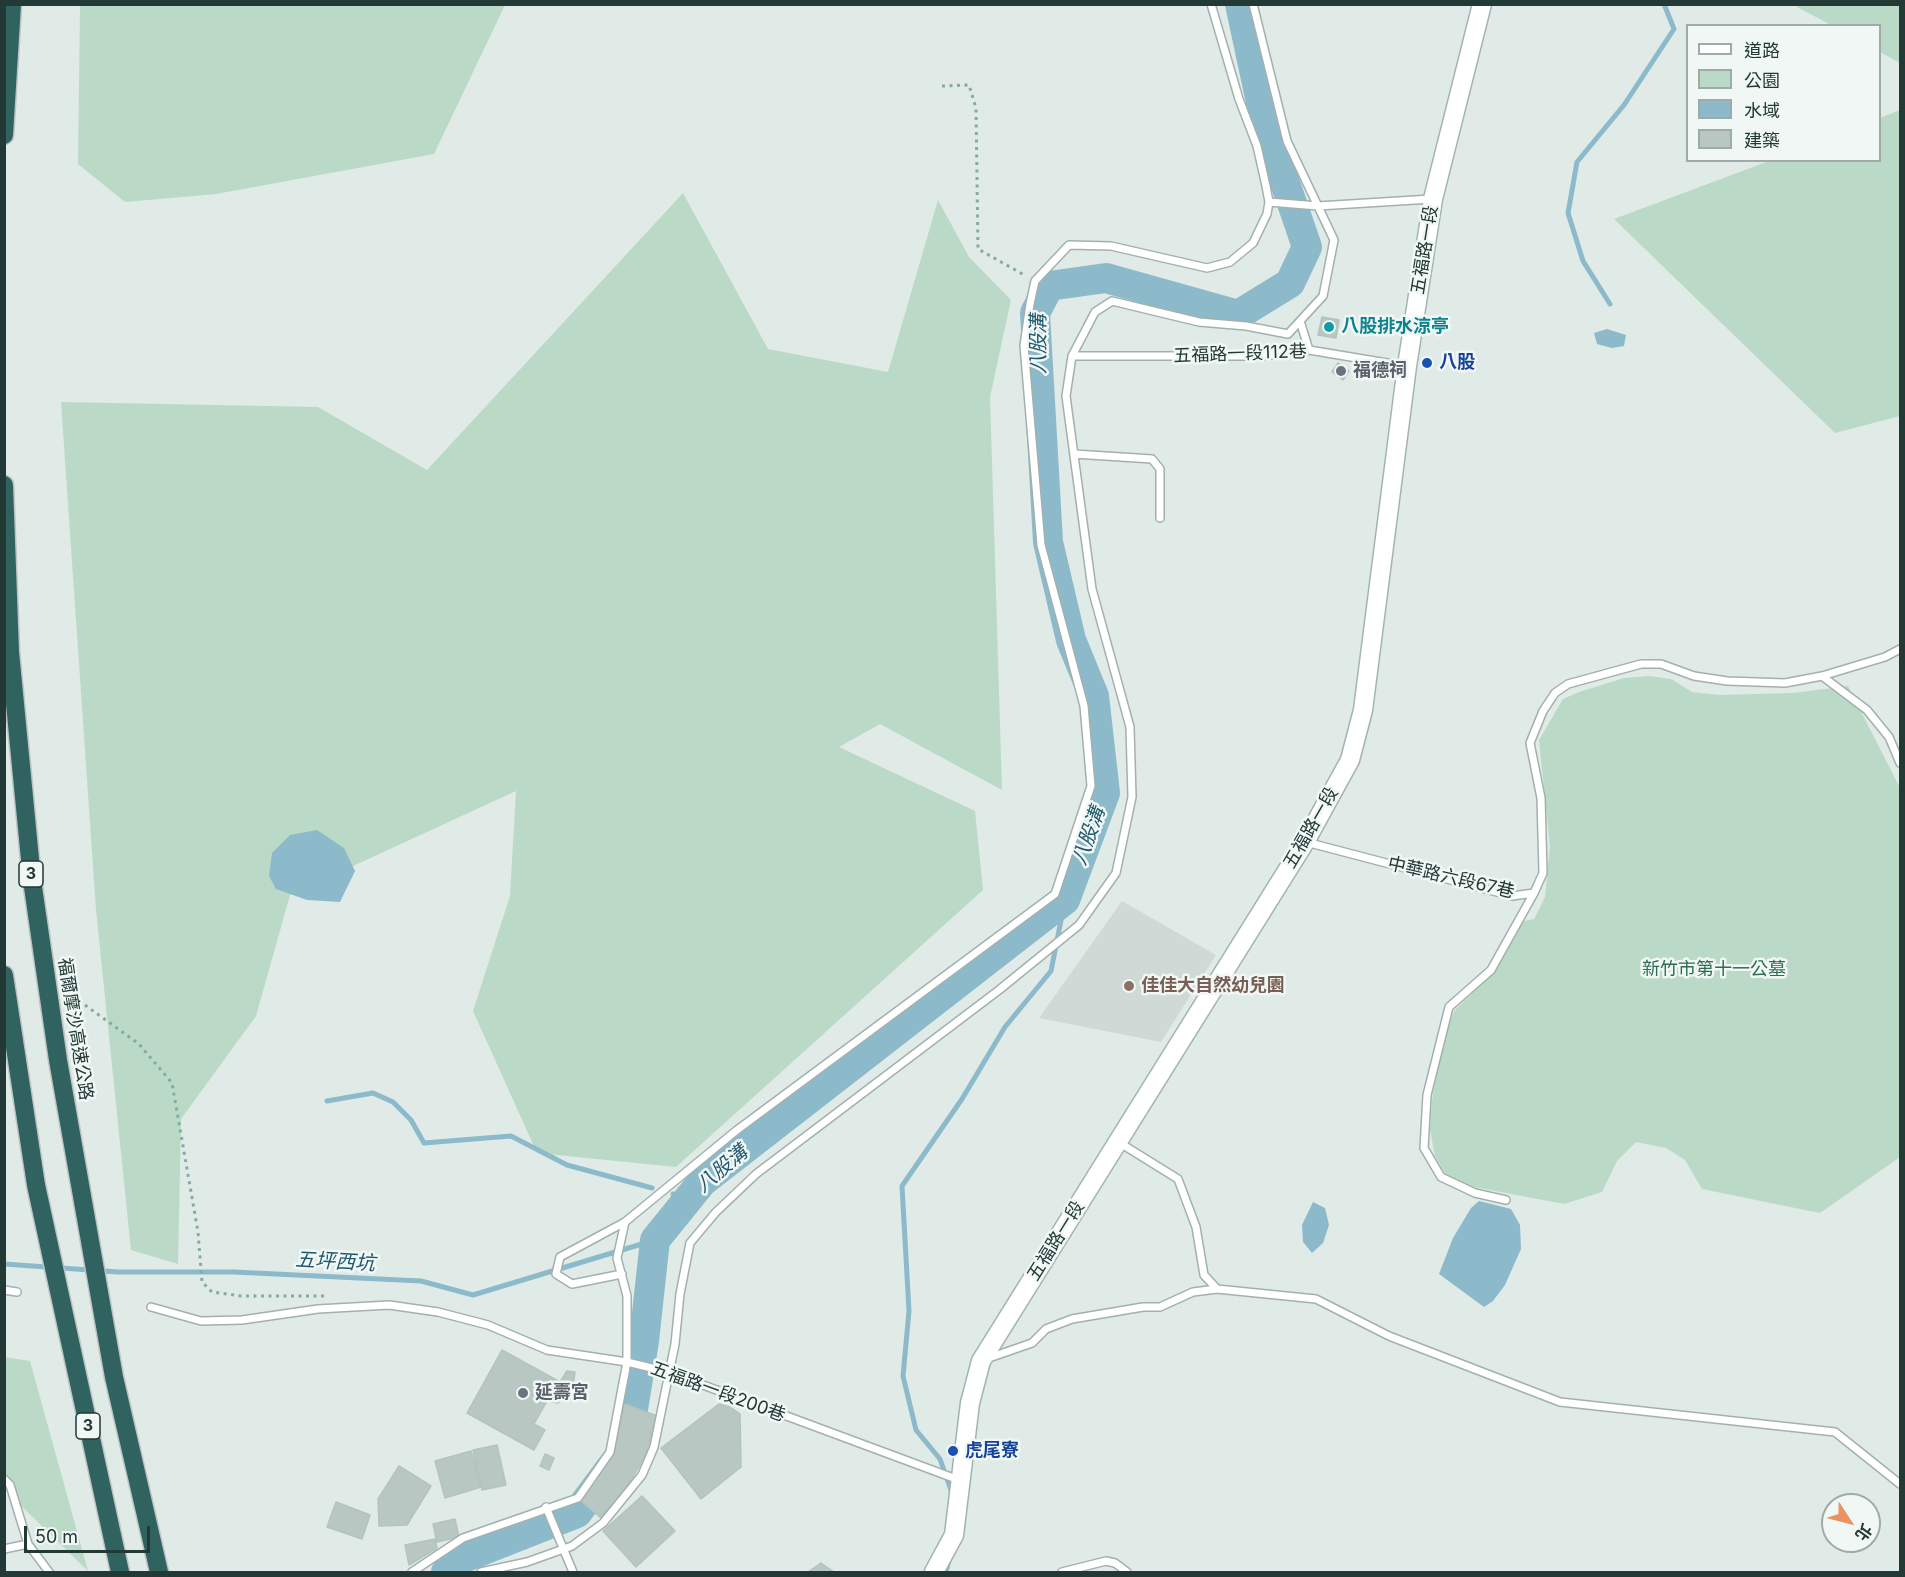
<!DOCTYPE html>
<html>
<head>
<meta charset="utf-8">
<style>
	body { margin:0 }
	#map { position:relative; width:1905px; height:1577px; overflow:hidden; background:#e0eae7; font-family:Inter,"Noto Sans TC",sans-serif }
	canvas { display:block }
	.frame { position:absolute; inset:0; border:6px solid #223936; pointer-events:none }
	.legend { position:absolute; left:1686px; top:24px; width:195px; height:138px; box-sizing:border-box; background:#f0f7f4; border:2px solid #9eaba8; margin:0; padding:8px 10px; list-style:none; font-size:18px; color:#223936 }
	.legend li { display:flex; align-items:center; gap:12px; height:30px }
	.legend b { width:30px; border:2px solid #9eaba8 }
	.north { position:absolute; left:1821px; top:1493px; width:60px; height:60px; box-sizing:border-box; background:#f0f7f4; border:2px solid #9eaba8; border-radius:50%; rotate:126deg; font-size:16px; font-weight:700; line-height:24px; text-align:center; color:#223936 }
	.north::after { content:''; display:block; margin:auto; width:21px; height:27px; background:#e89361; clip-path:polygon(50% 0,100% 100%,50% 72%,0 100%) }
	.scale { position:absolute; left:24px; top:1526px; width:126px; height:27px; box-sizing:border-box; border:3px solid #223936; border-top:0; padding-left:8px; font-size:18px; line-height:21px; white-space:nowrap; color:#223936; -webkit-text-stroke:4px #f0f7f4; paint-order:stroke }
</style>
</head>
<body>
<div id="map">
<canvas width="1905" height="1577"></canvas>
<div class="frame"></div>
<ul class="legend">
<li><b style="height:8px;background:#fff"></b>道路</li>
<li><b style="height:16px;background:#badac7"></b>公園</li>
<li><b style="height:16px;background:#8cbacb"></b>水域</li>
<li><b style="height:16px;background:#b9c7c3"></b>建築</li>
</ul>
<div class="north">北</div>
<div class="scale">50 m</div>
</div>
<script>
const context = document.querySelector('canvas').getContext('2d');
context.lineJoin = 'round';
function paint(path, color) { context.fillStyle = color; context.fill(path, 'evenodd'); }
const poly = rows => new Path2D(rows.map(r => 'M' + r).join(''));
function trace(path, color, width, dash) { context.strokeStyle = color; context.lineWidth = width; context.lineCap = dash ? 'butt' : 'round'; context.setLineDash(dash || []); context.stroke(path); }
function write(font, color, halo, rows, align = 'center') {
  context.font = font + ' Inter,"Noto Sans TC",sans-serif'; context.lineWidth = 5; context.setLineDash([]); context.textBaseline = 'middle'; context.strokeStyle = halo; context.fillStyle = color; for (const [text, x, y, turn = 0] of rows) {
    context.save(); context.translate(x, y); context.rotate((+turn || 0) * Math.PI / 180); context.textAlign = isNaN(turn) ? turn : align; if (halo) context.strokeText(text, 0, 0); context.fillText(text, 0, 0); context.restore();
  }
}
const built = poly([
	[1122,901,1216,955,1161,1042,1039,1018]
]);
const green = poly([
	[80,5,80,4,505,5,434,154,216,194,125,202,78,164],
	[1798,5,1900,5,1900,63,1880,52,1880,26,1831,25,1797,7],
	[1900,110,1900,416,1835,433,1614,219,1769,161,1880,160,1880,118],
	[683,193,768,349,888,372,938,200,969,257,1011,300,990,397,1002,790,880,724,839,747,975,811,983,890,676,1167,537,1153,473,1011,510,896,516,791,290,895,256,1016,181,1119,178,1264,131,1250,96,910,61,402,318,407,427,470],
	[1649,676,1671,679,1692,692,1719,695,1793,693,1848,686,1900,788,1900,1157,1820,1213,1702,1189,1685,1160,1666,1148,1636,1142,1617,1161,1602,1192,1564,1204,1469,1186,1446,1175,1435,1156,1430,1130,1432,1101,1439,1054,1454,1011,1493,973,1524,921,1534,919,1545,897,1550,846,1539,740,1563,699,1579,692,1624,678],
	[4,1357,30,1361,88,1571,5,1490]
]);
const water = poly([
	[1607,329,1626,335,1624,346,1612,348,1597,344,1594,333],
	[317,830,344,848,355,871,340,902,307,900,276,889,269,876,272,853,290,835],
	[1479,1201,1511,1209,1520,1225,1521,1249,1505,1285,1493,1301,1484,1307,1439,1274,1453,1238,1471,1208],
	[1313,1202,1325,1208,1329,1225,1323,1243,1312,1253,1303,1242,1302,1225]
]);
const stream = poly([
	[1610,304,1583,261,1568,213,1577,162,1624,105,1674,29,1664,4],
	[327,1101,373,1093,393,1102,411,1120,424,1143,511,1136,567,1165,652,1188],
	[673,1194,690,1197],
	[4,1264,118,1272,234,1272,421,1281,473,1295,655,1240],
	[953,1496,940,1459,916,1430,903,1376,909,1311,902,1186,962,1099,1005,1027,1051,971,1065,900],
	[946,1572,949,1560]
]);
const river = poly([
	[446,1572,458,1560,577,1513,627,1446,644,1341,655,1240,702,1182,1065,900,1105,793,1094,696,1071,640,1048,542,1035,313,1049,286,1106,278,1238,315,1290,283,1307,247,1267,130,1240,4]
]);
const building = poly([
	[1322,317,1339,320,1336,338,1318,335,1322,317],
	[1338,363,1349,371,1343,380,1332,372,1338,363],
	[502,1350,560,1382,567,1371,575,1372,573,1386,558,1403,547,1401,534,1424,545,1430,534,1450,467,1413,502,1350],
	[625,1404,657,1416,645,1456,629,1484,601,1518,580,1500,613,1453,625,1404],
	[719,1404,730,1407,740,1414,741,1467,701,1499,661,1448,719,1404],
	[497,1445,506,1485,482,1490,473,1450,497,1445],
	[471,1451,481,1487,445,1498,435,1461,471,1451],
	[545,1454,554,1458,549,1470,540,1466,545,1454],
	[399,1466,431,1486,407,1525,379,1526,378,1499,399,1466],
	[642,1496,675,1531,636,1567,603,1531,642,1496],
	[336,1502,370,1515,362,1539,327,1527,336,1502],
	[455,1519,459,1537,437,1542,433,1524,455,1519],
	[435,1539,437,1548,409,1565,405,1545,435,1539],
	[821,1563,834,1572,808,1572,821,1563]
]);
const path = poly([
	[942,86,969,85,976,108,978,249,1026,276],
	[85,1005,139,1044,172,1083,198,1232,202,1282,212,1292,241,1296,325,1296]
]);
const lane = poly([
	[1269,202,1318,206,1431,199],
	[1300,321,1309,350],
	[1072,356,1262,356,1309,350,1405,366],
	[1074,454,1152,459,1160,469,1160,518],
	[1822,676,1867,710,1889,737,1900,763],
	[1306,842,1512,896,1534,893,1543,873,1541,798,1530,743,1543,711,1555,693,1568,684,1641,664,1661,664,1694,676,1727,681,1785,683,1822,676,1885,657,1900,649],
	[1120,1143,1178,1179,1196,1227,1204,1275,1217,1289],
	[1506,1200,1475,1193,1441,1177,1424,1148,1427,1095,1449,1007,1491,970,1534,893],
	[622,1274,572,1284,556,1274,560,1257,625,1222,737,1130,1055,894,1091,786,1084,706,1041,545,1024,346,1030,304,1035,281,1069,245,1111,246,1207,268,1230,262,1253,243,1267,214,1269,202,1266,186,1257,146,1239,99,1211,4],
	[4,1290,17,1292],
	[151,1307,201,1321,242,1320,318,1309,389,1305,438,1312,488,1325,547,1350,627,1362,668,1372,959,1480],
	[986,1359,1032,1343,1046,1329,1072,1319,1143,1307,1160,1307,1193,1292,1217,1289,1316,1299,1389,1336,1560,1402,1835,1432,1900,1484],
	[4,1479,10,1485,28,1544,49,1572],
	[546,1507,573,1572],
	[4,1549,28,1544],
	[412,1572,463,1538,578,1498,610,1452,627,1362,627,1296,617,1258,625,1222],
	[481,1572,527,1562,572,1546,603,1523,642,1475,654,1447,675,1344,680,1294,690,1243,716,1212,756,1174,999,990,1079,925,1116,873,1132,797,1130,727,1092,589,1066,396,1072,356,1095,312,1112,301,1199,322,1246,326,1288,334,1323,296,1334,240,1287,141,1253,4],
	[1062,1572,1106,1561,1115,1563,1127,1572]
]);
const secondary = poly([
	[934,1572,954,1535,970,1403,981,1361,1305,842,1350,760,1363,710,1407,366,1433,199,1482,4]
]);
const highway = poly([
	[4,135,12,4],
	[4,485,10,652,32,880,58,1060,114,1377,159,1572],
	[4,975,36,1185,120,1572]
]);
const markers = [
	[1329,327,6,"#0f9aa8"],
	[1427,363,6,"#1a4fb4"],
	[1341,371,6,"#6b7280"],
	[1129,986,6,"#8d6e63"],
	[523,1393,6,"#6b7280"],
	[953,1451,6,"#1a4fb4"]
];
const shields = [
	[31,874,24],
	[88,1426,24]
];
const shieldNames = [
	["3",31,874],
	["3",88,1426]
];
const streetNames = [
	["五福路一段",1425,250,-81],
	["五福路一段112巷",1240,354,-2],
	["五福路一段",1311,828,-60],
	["中華路六段67巷",1451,878,13],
	["福爾摩沙高速公路",75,1029,81],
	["五福路一段",1056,1241,-58],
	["五福路一段200巷",718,1392,20]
];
const cultureNames = [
	["八股排水涼亭",1341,327]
];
const transitNames = [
	["八股",1439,363],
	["虎尾寮",965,1451]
];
const worshipNames = [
	["福德祠",1353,371],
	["延壽宮",535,1393]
];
const parkNames = [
	["新竹市第十一公墓",1714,970]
];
const educationNames = [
	["佳佳大自然幼兒園",1141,986]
];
const waterNames = [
	["八股溝",1039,344,-90],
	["八股溝",1089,836,-70],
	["八股溝",722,1169,-40],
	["五坪西坑",335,1262,3]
];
paint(built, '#cfdad6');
paint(green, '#badac7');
paint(water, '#8cbacb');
trace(stream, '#8cbacb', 5);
trace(river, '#8cbacb', 30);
paint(building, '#b9c7c3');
trace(building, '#b3c3be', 1.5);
trace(lane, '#a3b1ae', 10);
trace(secondary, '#a0b5b0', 21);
trace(highway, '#bdc4c3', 21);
trace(path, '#83aba4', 3, [3, 4.5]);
trace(lane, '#fff', 7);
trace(secondary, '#fff', 18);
trace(highway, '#30635f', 18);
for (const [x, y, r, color] of markers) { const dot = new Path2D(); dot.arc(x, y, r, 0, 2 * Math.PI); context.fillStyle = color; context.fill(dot); trace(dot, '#f0f7f4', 2); }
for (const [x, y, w] of shields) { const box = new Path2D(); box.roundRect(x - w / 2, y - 13, w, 26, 4.5); context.fillStyle = '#f0f7f4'; context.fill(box); trace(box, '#223936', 1.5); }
write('bold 16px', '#223936', null, shieldNames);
write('18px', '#223936', '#f0f7f4', streetNames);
write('bold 18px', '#0d838f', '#f0f7f4', cultureNames, 'left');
write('bold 18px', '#164399', '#f0f7f4', transitNames, 'left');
write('bold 18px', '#5b616d', '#f0f7f4', worshipNames, 'left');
write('18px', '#2f6d4f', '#f0f7f4', parkNames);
write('bold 18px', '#785e54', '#f0f7f4', educationNames, 'left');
write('italic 20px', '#215970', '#f0f7f4', waterNames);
</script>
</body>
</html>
